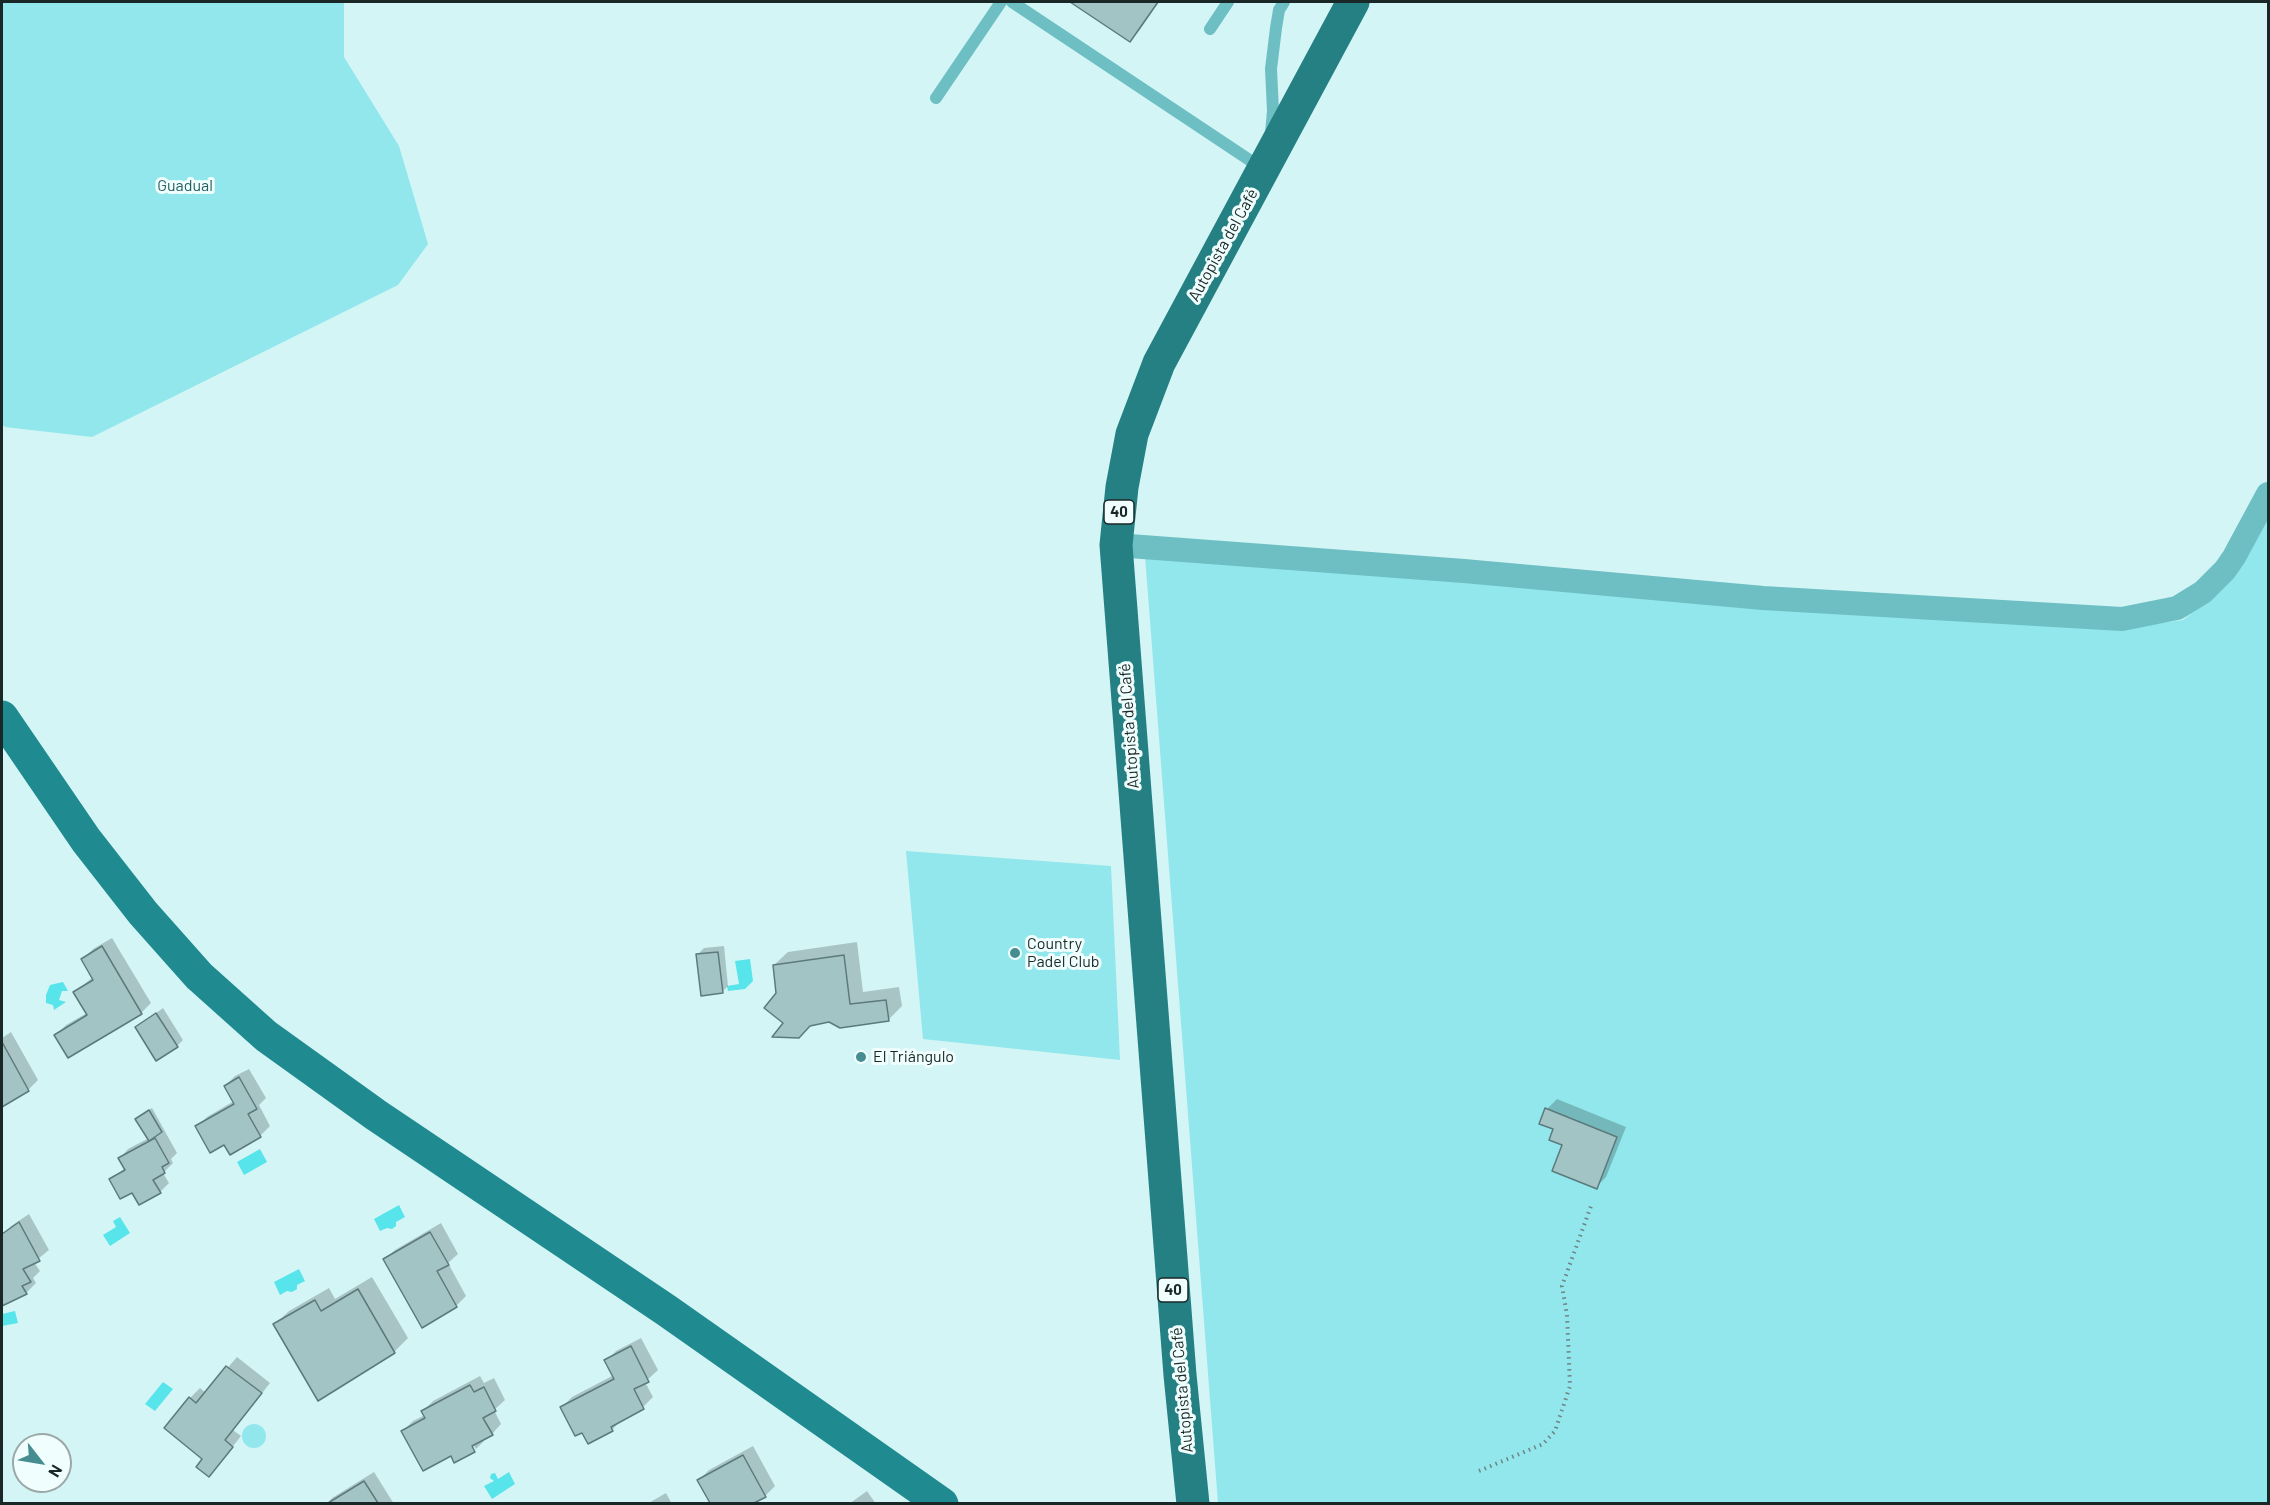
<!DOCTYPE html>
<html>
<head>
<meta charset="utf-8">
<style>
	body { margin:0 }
	#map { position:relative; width:2270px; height:1505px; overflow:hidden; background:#d4f5f6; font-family:Barlow,sans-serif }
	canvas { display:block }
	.frame { position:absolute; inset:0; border:3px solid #1a2727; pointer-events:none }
	.north { position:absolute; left:12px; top:1433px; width:60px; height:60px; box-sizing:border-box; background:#f1fefe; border:2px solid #9ba8a8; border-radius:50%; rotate:121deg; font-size:16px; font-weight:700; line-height:24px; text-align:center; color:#1a2727 }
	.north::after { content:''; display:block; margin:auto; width:21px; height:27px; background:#458d90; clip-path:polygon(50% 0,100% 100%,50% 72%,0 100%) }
</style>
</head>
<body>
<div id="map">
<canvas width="2270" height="1505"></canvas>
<div class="frame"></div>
<div class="north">N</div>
</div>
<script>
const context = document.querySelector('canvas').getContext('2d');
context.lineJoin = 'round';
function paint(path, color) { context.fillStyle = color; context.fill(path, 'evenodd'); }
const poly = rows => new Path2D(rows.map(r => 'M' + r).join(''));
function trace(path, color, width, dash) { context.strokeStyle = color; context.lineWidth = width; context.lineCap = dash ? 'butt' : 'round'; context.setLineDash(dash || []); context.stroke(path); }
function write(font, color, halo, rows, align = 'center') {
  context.font = font + ' Barlow,sans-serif'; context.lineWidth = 6; context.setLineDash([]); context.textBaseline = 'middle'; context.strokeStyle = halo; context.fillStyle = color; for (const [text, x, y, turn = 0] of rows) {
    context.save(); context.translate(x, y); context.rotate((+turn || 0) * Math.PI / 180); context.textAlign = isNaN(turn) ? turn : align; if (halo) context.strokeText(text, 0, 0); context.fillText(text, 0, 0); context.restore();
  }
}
const green = poly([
	[3,2,344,2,344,57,399,146,428,244,398,285,92,437,5,427,2,424,2,8],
	[2268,512,2268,1503,1218,1503,1145,556,2120,629,2183,620,2206,602],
	[906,851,1111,866,1120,1060,923,1039],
	'242 1436a12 12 0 1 1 24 0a12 12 0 1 1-24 0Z'
]);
const water = poly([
	[750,959,753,981,745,989,728,991,727,986,739,984,735,961],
	[63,982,68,991,62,991,59,1000,66,1002,54,1010,53,1005,46,1003,46,995,50,985],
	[260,1149,267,1162,244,1175,237,1162],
	[399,1205,405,1217,396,1222,396,1226,392,1229,387,1228,380,1231,374,1219],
	[120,1217,130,1233,110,1246,103,1235,116,1227,113,1221],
	[299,1269,305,1281,297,1285,297,1289,292,1292,287,1291,280,1295,274,1282],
	[15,1311,18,1323,2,1326,2,1314],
	[163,1382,173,1389,155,1411,145,1404],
	[509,1472,515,1484,492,1499,484,1486,494,1481,490,1478,491,1474,495,1473,498,1479]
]);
const shadow = poly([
	[1073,2,1159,2,1139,31,1130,40],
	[112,938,151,1003,141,1013,56,1035,66,1025,87,1013,75,992,93,977,83,959,93,949],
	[857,942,863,992,899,987,902,1006,888,1020,785,1023,774,965,788,952],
	[724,946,728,986,722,992,698,954,704,948],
	[163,1008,183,1040,177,1046,137,1027],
	[11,1032,38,1080,28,1090,4,1104,2,1098,2,1038],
	[249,1069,266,1098,259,1105,270,1126,260,1136,225,1143,197,1127,207,1117,234,1101,225,1086,235,1076],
	[1557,1099,1626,1127,1606,1177,1596,1187,1564,1145,1555,1128,1541,1123,1547,1109],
	[152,1108,177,1153,171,1159,173,1163,163,1173,169,1183,160,1192,133,1191,111,1180,125,1168,120,1158,128,1149,149,1138,140,1116],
	[29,1214,49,1250,34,1262,40,1271,33,1278,36,1283,26,1293,2,1304,2,1236,11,1226],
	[441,1223,458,1254,448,1263,466,1296,456,1306,385,1259,395,1250],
	[372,1277,408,1338,394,1352,319,1399,275,1324,289,1311,329,1288,335,1299],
	[641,1338,658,1370,645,1382,653,1397,643,1407,622,1419,612,1430,582,1431,562,1407,572,1397,614,1375,606,1361,616,1351],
	[237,1357,270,1383,233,1430,241,1436,218,1465,205,1459,190,1398,200,1388,206,1393],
	[480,1376,484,1383,494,1378,505,1400,494,1410,501,1424,492,1434,483,1439,484,1441,476,1449,470,1439,475,1451,455,1461,451,1454,403,1431,413,1421,425,1415,423,1411,433,1401],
	[753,1446,775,1486,765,1496,751,1504,712,1504,699,1480,709,1470],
	[374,1472,394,1504,327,1504,332,1498],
	[867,1491,876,1504,849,1504],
	[666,1493,672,1504,647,1504]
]);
const building = poly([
	[1070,2,1158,2,1130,42,1070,2],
	[102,946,142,1014,68,1058,54,1035,87,1015,73,992,93,980,81,959,102,946],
	[718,952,723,993,701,996,696,954,718,952],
	[844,955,850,1004,886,1000,889,1021,840,1028,829,1022,810,1026,799,1038,772,1037,783,1023,764,1008,776,993,773,965,844,955],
	[156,1013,178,1047,156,1061,135,1027,156,1013],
	[2,1042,29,1091,2,1107,2,1042],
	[239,1077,257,1109,248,1114,261,1137,230,1155,224,1145,210,1153,195,1126,234,1104,224,1086,239,1077],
	[1545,1108,1617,1137,1597,1189,1552,1171,1562,1145,1549,1140,1553,1129,1539,1124,1545,1108],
	[149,1110,162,1132,149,1141,135,1119,149,1110],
	[155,1138,169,1163,162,1167,165,1173,153,1180,161,1193,139,1205,132,1193,120,1199,109,1179,125,1170,118,1158,155,1138],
	[19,1222,40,1261,23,1269,31,1282,22,1286,27,1294,2,1306,2,1234,19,1222],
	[430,1232,449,1265,437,1271,457,1307,422,1328,383,1259,430,1232],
	[358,1289,395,1353,318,1401,273,1324,315,1300,321,1311,358,1289],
	[631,1346,649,1382,634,1389,644,1409,611,1427,613,1431,588,1444,582,1433,575,1436,560,1407,614,1379,604,1360,631,1346],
	[226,1366,262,1393,225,1440,233,1447,209,1477,196,1467,202,1459,164,1428,189,1397,196,1403,226,1366],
	[470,1385,474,1392,484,1387,496,1411,483,1418,493,1435,472,1446,475,1452,454,1463,451,1456,423,1471,401,1431,425,1418,421,1411,470,1385],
	[743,1455,766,1497,754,1503,710,1503,697,1480,743,1455],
	[364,1481,378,1503,328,1503,364,1481]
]);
const path = poly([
	[1479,1471,1543,1444,1555,1431,1570,1386,1567,1315,1562,1286,1591,1206]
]);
const service = poly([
	[1012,2,1263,169],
	[1210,29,1228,2],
	[936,98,1001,2],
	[1271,133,1273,111,1271,69,1276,28,1279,10,1284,2]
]);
const minor = poly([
	[1116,545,1464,571,1763,598,2122,619,2177,608,2203,592,2225,570,2234,557,2268,494]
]);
const primary = poly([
	[2,717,86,840,143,913,199,976,266,1036,376,1115,666,1310,942,1504]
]);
const trunk = poly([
	[1193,1504,1180,1375,1116,545,1122,487,1132,434,1159,363,1353,2]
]);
const markers = [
	[1015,953,6,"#458d90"],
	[861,1057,6,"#458d90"]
];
const shields = [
	[1119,512,30],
	[1173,1290,30]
];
const shieldNames = [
	["40",1119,512],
	["40",1173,1290]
];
const parkNames = [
	["Guadual",185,186]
];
const streetNames = [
	["Autopista del Café",1223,245,-61],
	["Autopista del Café",1129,726,-94],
	["Autopista del Café",1182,1390,-95]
];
const poiNames = [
	["Country",1027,944],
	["Padel Club",1027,962],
	["El Triángulo",873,1057]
];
paint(green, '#91e7eb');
paint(water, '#58e4eb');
paint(shadow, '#0003');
paint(building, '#a3c4c5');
trace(building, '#5c7a7c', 1.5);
trace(path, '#6e8485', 4, [1.5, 4.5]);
trace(service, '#6dbfc3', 12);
trace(minor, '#6dbfc3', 24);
trace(primary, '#1f8b90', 33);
trace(trunk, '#258084', 33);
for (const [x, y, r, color] of markers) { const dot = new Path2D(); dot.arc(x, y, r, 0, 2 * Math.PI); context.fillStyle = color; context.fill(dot); trace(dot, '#f1fefe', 2); }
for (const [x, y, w] of shields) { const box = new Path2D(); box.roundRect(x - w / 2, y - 12, w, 24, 4.5); context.fillStyle = '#f1fefe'; context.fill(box); trace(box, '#1a2727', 1.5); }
write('bold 15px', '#1a2727', null, shieldNames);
write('16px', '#245e61', '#f1fefe', parkNames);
write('16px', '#1a2727', '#f1fefe', streetNames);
write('16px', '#1a2727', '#f1fefe', poiNames, 'left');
</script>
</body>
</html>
